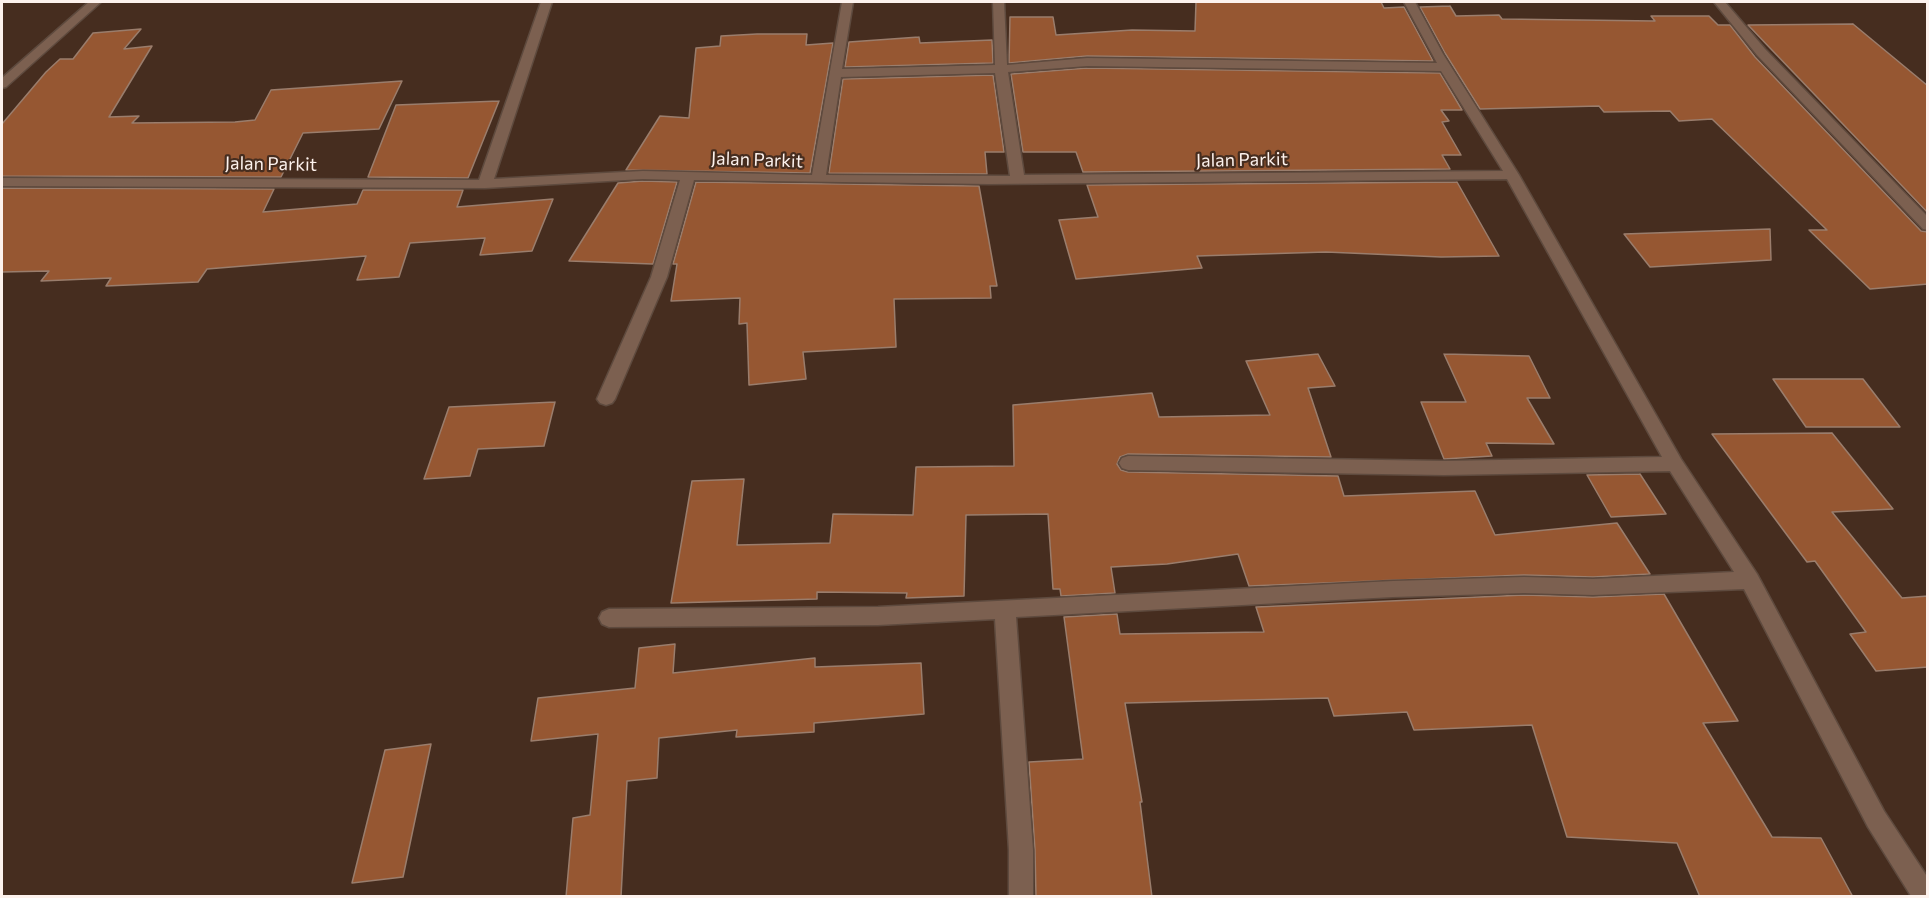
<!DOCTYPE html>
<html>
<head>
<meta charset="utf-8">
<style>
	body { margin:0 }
	#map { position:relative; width:1929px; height:898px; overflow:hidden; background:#462d1f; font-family:Commissioner,sans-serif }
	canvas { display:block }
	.frame { position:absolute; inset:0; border:3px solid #fdf2ed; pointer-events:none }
</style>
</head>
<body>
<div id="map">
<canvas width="1929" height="898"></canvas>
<div class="frame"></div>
</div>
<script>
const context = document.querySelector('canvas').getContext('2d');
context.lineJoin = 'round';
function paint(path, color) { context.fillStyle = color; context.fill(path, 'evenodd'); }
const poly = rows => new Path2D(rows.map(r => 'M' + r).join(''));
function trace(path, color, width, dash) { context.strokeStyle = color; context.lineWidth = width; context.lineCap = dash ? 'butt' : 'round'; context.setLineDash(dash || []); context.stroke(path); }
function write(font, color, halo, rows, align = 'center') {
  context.font = font + ' Commissioner,sans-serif'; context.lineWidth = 4.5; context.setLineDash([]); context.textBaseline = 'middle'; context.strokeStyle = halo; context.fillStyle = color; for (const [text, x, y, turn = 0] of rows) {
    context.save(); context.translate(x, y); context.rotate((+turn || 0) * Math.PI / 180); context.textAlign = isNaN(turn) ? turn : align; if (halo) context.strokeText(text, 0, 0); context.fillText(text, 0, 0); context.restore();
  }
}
const building = poly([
	[1196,2,1381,2,1384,8,1404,7,1433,61,1087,56,1009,63,1010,17,1053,17,1056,35,1132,30,1195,31,1196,2],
	[1450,6,1456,16,1499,15,1502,19,1655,21,1651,16,1709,16,1718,25,1730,25,1755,57,1921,231,1928,232,1928,284,1870,289,1809,230,1827,230,1712,119,1679,121,1670,111,1604,112,1599,106,1480,109,1445,53,1420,7,1450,6],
	[1853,24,1928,86,1928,213,1748,25,1853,24],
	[141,29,124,49,152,46,109,117,139,116,132,123,235,122,255,120,271,90,402,81,379,129,303,133,281,177,2,176,2,124,46,72,60,59,73,59,93,33,141,29],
	[757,34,807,34,806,45,833,43,810,173,626,170,660,116,689,118,696,48,720,46,721,36,757,34],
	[919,37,920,43,992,40,993,63,845,67,849,42,919,37],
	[1087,68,1440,73,1462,110,1441,110,1449,121,1442,122,1461,155,1442,155,1450,169,1083,172,1076,152,1023,152,1011,74,1087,68],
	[993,75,1004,152,985,152,987,174,829,173,843,79,993,75],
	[499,101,468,178,368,177,396,105,499,101],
	[643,181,677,182,653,264,569,261,618,183,643,181],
	[696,182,979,186,997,286,990,286,991,298,894,299,896,347,803,352,806,379,749,385,747,323,739,324,740,298,671,301,677,264,673,264,696,182],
	[1457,182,1499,256,1441,257,1326,252,1197,256,1202,268,1076,279,1059,220,1098,217,1087,185,1457,182],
	[2,188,274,189,263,212,357,204,363,190,463,190,457,207,553,199,532,251,480,255,485,238,410,243,399,277,357,280,366,256,207,269,198,282,106,286,111,278,41,281,49,271,2,272,2,188],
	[1770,229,1771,260,1650,267,1624,234,1770,229],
	[1318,354,1335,386,1308,388,1331,457,1128,454,1120,457,1117,464,1121,470,1128,472,1338,476,1344,496,1475,491,1495,535,1617,523,1650,574,1593,577,1524,575,1249,586,1238,554,1167,564,1111,567,1115,593,1061,596,1060,589,1053,589,1048,514,966,515,964,596,906,598,907,593,817,592,817,599,671,603,692,481,744,479,737,545,830,543,833,514,913,515,916,467,1014,466,1013,405,1152,393,1159,417,1270,415,1246,361,1318,354],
	[1444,354,1529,356,1550,398,1527,398,1554,444,1486,443,1492,456,1444,459,1421,402,1466,402,1444,354],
	[1773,379,1863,379,1900,427,1806,427,1773,379],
	[555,402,544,446,478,449,470,476,424,479,449,407,555,402],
	[1832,433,1893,509,1832,512,1902,598,1928,596,1928,667,1876,671,1850,634,1866,632,1815,561,1807,562,1712,434,1832,433],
	[1640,474,1666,514,1611,517,1587,475,1640,474],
	[1664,594,1738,721,1703,723,1772,837,1821,838,1853,897,1700,897,1677,843,1567,837,1532,725,1414,730,1407,712,1334,716,1328,698,1125,703,1142,802,1140,802,1152,897,1036,897,1035,850,1029,762,1083,759,1064,617,1117,614,1120,634,1264,632,1256,607,1524,595,1593,597,1664,594],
	[675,644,673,673,815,658,815,667,921,663,924,714,814,723,814,732,736,737,737,730,659,738,657,778,627,781,621,897,566,897,573,818,590,815,598,734,531,741,538,698,635,688,639,648,675,644],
	[431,744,403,877,352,883,385,750,431,744]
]);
const street = poly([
	[89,2,101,2,6,87,2,88,2,78,89,2],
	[541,2,552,2,494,179,643,171,812,175,842,2,853,2,842,69,995,65,993,2,1004,2,1007,65,1087,58,1437,63,1404,2,1415,2,1443,54,1519,175,1681,459,1757,574,1884,811,1928,878,1928,896,1911,896,1868,827,1744,589,1593,595,1524,593,1393,597,1016,617,1033,850,1033,896,1009,896,1009,850,995,619,878,625,609,627,602,624,599,618,602,612,609,609,878,607,1393,581,1524,577,1593,579,1734,572,1670,471,1444,475,1128,470,1122,468,1119,463,1122,458,1128,456,1444,461,1662,457,1507,179,989,184,694,180,667,277,615,399,612,403,606,405,600,403,597,399,651,277,680,180,643,179,485,188,2,186,2,178,479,180,541,2],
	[1087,66,1441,71,1503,171,1024,175,1008,72,1087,66],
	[995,73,1010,176,826,175,841,77,995,73],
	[1714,2,1725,2,1765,49,1928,217,1928,230,1923,229,1757,55,1714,2]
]);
const farStreetnames = [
	["Jalan Parkit",757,160,2],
	["Jalan Parkit",1242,160,-1],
	["Jalan Parkit",271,164,1]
];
paint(building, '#965732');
trace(building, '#9a7d6c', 1.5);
trace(street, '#5e4a3e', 3);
paint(street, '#7c6050');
write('18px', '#fdf2ed', '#462d1f', farStreetnames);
</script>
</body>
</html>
